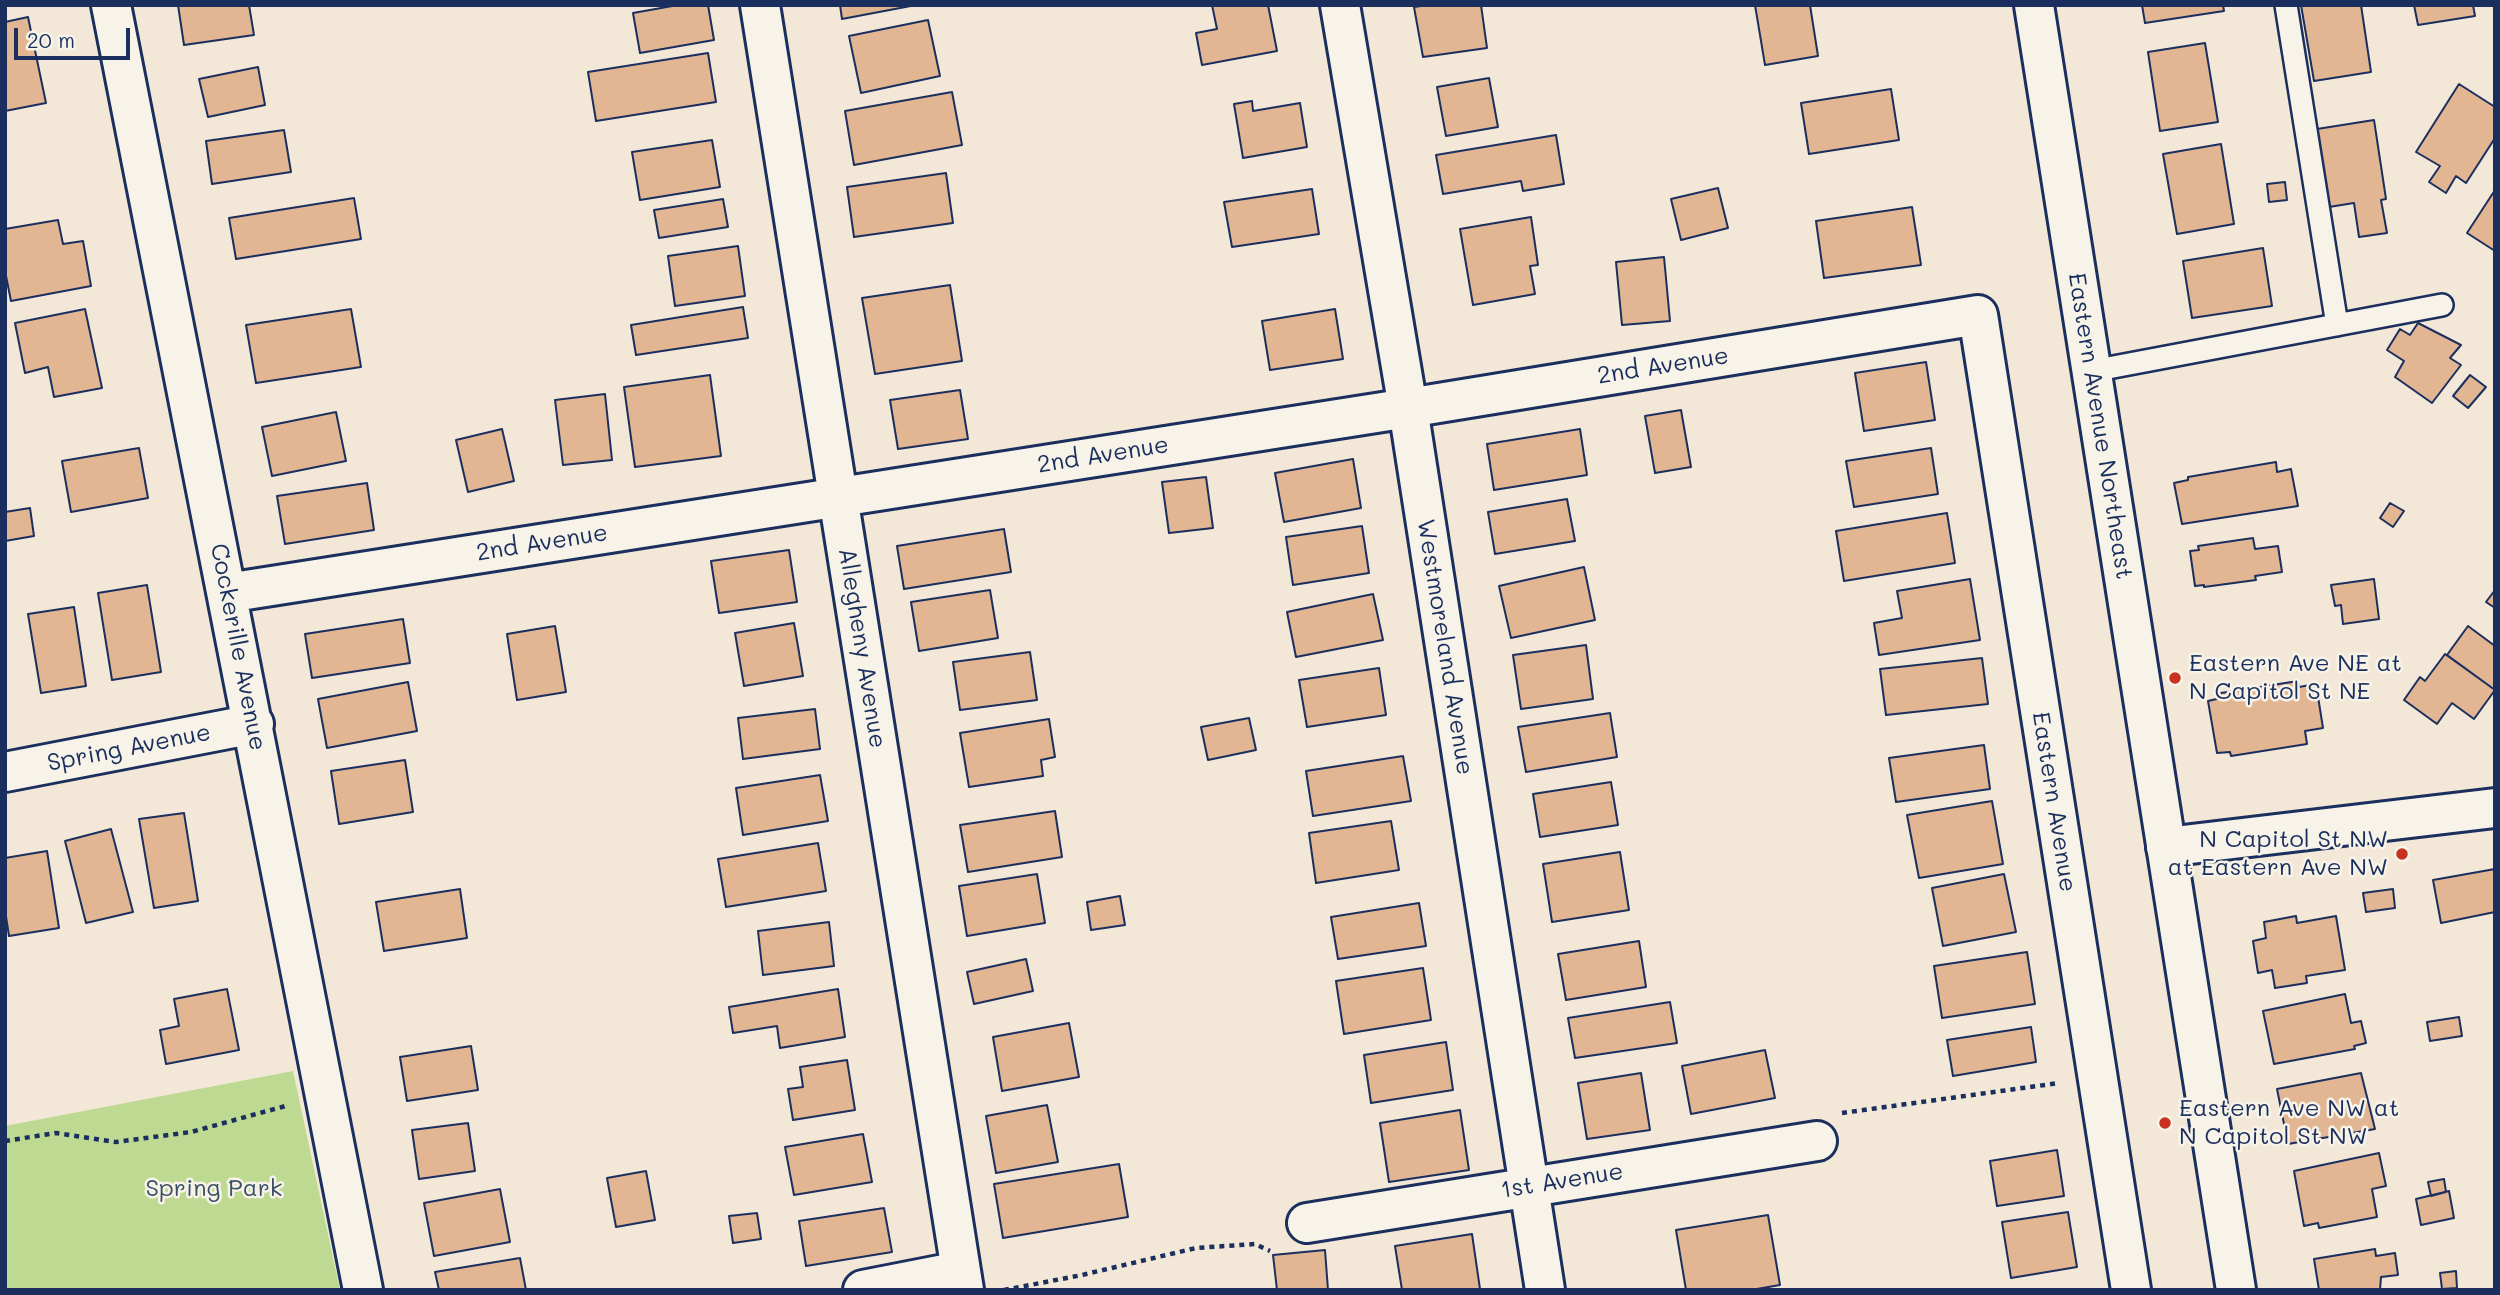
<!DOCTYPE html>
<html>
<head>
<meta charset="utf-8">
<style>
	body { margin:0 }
	#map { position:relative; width:2500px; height:1295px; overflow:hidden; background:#f3e7d7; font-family:Mali,sans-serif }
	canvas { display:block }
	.frame { position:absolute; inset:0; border:7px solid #1b2f5e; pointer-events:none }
	.scale { position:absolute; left:14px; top:28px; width:116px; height:32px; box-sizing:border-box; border:4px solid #1b2f5e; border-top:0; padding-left:9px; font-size:21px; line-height:24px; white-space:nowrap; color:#1b2f5e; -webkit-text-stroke:5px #f7f3e8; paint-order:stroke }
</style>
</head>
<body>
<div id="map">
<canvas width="2500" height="1295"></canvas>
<div class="frame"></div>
<div class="scale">20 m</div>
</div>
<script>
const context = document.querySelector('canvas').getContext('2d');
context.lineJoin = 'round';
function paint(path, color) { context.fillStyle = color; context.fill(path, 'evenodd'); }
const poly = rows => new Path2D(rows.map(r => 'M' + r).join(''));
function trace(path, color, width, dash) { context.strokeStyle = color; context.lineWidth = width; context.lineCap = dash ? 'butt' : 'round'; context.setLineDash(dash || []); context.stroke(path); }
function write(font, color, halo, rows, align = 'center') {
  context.font = font + ' Mali,sans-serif'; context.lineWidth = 5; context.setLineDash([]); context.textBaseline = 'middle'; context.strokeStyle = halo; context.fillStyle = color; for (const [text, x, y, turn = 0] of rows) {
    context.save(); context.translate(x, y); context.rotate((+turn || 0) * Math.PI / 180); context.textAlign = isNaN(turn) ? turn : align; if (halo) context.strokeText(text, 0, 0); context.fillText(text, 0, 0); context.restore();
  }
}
const green = poly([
	[293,1071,340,1290,5,1290,5,1126]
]);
const building = poly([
	[178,5,249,5,254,35,184,45,178,5],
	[678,5,708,5,714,40,640,53,633,13,678,5],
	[840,5,916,5,842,19,840,5],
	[1212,5,1268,5,1277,51,1202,65,1196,33,1217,29,1212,5],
	[1428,5,1481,5,1487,48,1423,57,1414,7,1428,5],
	[1755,5,1810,5,1818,56,1765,65,1755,5],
	[2142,5,2223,5,2224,11,2145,23,2142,5],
	[2301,5,2361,5,2371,72,2314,81,2301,5],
	[2414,5,2473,5,2475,16,2418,25,2414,5],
	[28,17,46,103,5,111,5,22,28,17],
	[928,20,940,76,861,93,849,36,928,20],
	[2205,43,2218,122,2160,131,2148,52,2205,43],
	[708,53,716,102,596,121,588,72,708,53],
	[258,67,265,105,208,117,199,79,258,67],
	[1489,78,1498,127,1446,136,1437,87,1489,78],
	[2459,84,2495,107,2495,138,2466,183,2456,176,2446,193,2429,182,2440,166,2416,152,2459,84],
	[1891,89,1899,140,1809,154,1801,103,1891,89],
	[952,92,962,145,854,165,845,111,952,92],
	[1252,101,1253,111,1300,103,1307,147,1243,158,1234,104,1252,101],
	[2374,120,2386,199,2381,200,2387,233,2359,237,2354,203,2329,207,2317,129,2374,120],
	[284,130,291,172,212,184,206,141,284,130],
	[1556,135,1564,184,1523,191,1521,181,1443,194,1436,155,1556,135],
	[712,140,720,187,640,200,632,152,712,140],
	[2221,144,2234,224,2177,234,2163,154,2221,144],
	[946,173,953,223,854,237,847,187,946,173],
	[2285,182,2287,200,2269,202,2267,184,2285,182],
	[1718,188,1728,228,1681,240,1671,199,1718,188],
	[1312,189,1319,234,1232,247,1224,202,1312,189],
	[2495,190,2495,251,2467,233,2495,190],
	[354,198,361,239,236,259,229,218,354,198],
	[723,199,728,227,659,238,654,210,723,199],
	[1912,207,1921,265,1824,278,1816,221,1912,207],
	[1531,217,1538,265,1530,266,1535,294,1473,305,1460,229,1531,217],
	[58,220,63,244,83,241,91,286,11,301,5,271,5,229,58,220],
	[738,246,745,296,675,306,668,256,738,246],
	[2263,248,2272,306,2192,318,2183,261,2263,248],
	[1664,257,1670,321,1622,325,1616,262,1664,257],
	[950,285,962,361,875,374,862,298,950,285],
	[743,307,748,338,636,355,631,325,743,307],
	[85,309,102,388,54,397,48,367,25,373,15,323,85,309],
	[351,309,361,367,256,383,246,325,351,309],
	[1335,309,1343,359,1270,370,1262,321,1335,309],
	[2418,323,2461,345,2450,358,2461,365,2432,403,2395,377,2404,361,2387,350,2400,329,2410,335,2418,323],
	[1926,362,1935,420,1864,431,1855,373,1926,362],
	[710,375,721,456,635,467,624,387,710,375],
	[2470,375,2486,387,2468,408,2453,396,2470,375],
	[960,390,968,439,898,449,890,400,960,390],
	[605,394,612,460,563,465,555,400,605,394],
	[1681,410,1691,467,1655,473,1645,416,1681,410],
	[336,412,346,461,272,476,262,427,336,412],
	[502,429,514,481,468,492,456,440,502,429],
	[1580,429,1587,475,1494,490,1487,444,1580,429],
	[139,448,148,498,71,512,62,461,139,448],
	[1931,448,1938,494,1854,507,1846,461,1931,448],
	[1353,459,1361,508,1284,522,1275,473,1353,459],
	[2276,462,2277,472,2291,469,2298,506,2182,524,2174,483,2188,480,2188,477,2276,462],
	[1206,477,1213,528,1169,533,1162,482,1206,477],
	[367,483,374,530,285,544,277,496,367,483],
	[1567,499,1575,541,1495,554,1488,512,1567,499],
	[2390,503,2404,511,2393,527,2380,518,2390,503],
	[30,508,34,536,5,541,5,512,30,508],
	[1947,513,1955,563,1844,581,1836,531,1947,513],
	[1362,526,1369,573,1293,585,1286,537,1362,526],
	[1004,529,1011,572,904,589,897,546,1004,529],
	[2253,538,2255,549,2278,546,2282,572,2255,576,2256,580,2204,587,2204,585,2195,586,2190,551,2199,550,2198,546,2253,538],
	[789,550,797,602,719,613,711,561,789,550],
	[1584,567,1595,620,1511,638,1499,586,1584,567],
	[1970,579,1980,640,1879,655,1874,623,1902,618,1897,591,1970,579],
	[2374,579,2379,619,2343,624,2341,605,2335,606,2331,585,2374,579],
	[147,585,161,672,112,680,98,593,147,585],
	[990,590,998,638,919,651,911,602,990,590],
	[2495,590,2495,608,2486,602,2495,590],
	[1373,594,1383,640,1296,657,1287,612,1373,594],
	[74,607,86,686,41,693,28,614,74,607],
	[403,619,410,663,312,678,305,634,403,619],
	[794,623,803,676,744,686,735,633,794,623],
	[555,626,566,692,517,700,507,634,555,626],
	[2468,626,2495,646,2495,690,2447,655,2468,626],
	[1586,645,1593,699,1521,709,1513,655,1586,645],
	[1030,652,1037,700,960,710,953,662,1030,652],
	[2445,654,2495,690,2474,719,2452,703,2437,724,2404,700,2420,677,2425,681,2445,654],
	[1982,658,1988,704,1886,715,1880,669,1982,658],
	[1379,668,1386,715,1307,727,1299,680,1379,668],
	[2298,681,2299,687,2316,684,2323,728,2305,731,2307,744,2231,756,2230,752,2217,753,2208,701,2221,698,2221,693,2298,681],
	[408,682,417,731,327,748,318,699,408,682],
	[815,709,820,749,743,759,738,718,815,709],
	[1610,713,1617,757,1526,772,1518,727,1610,713],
	[1249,718,1256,750,1208,760,1201,727,1249,718],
	[1049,719,1055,757,1041,760,1043,776,969,787,960,733,1049,719],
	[1984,745,1990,789,1896,802,1889,758,1984,745],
	[1403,756,1411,801,1313,816,1306,771,1403,756],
	[405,760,413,812,339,824,331,771,405,760],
	[820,775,828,821,743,835,736,788,820,775],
	[1611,782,1618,825,1540,837,1533,794,1611,782],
	[1992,801,2003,864,1919,878,1907,815,1992,801],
	[1055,811,1062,857,968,872,960,825,1055,811],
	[184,813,198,901,154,908,139,819,184,813],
	[1391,821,1399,870,1316,883,1309,833,1391,821],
	[111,829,133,912,86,923,65,841,111,829],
	[818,843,826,891,726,907,718,859,818,843],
	[47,851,59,928,9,936,5,910,5,858,47,851],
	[1620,852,1629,910,1552,922,1543,864,1620,852],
	[2495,869,2495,912,2441,923,2433,880,2495,869],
	[1037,874,1045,923,967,936,959,886,1037,874],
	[2004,874,2016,932,1943,946,1932,888,2004,874],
	[460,889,467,938,384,951,376,902,460,889],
	[2393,889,2395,908,2366,912,2363,893,2393,889],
	[1120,896,1125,925,1091,930,1087,902,1120,896],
	[1419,903,1426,946,1338,959,1331,917,1419,903],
	[2296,916,2297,923,2336,916,2345,970,2306,976,2307,983,2275,988,2272,970,2258,973,2253,941,2266,938,2264,922,2296,916],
	[829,922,834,966,763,975,758,931,829,922],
	[1639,941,1646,987,1566,1000,1558,954,1639,941],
	[2027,952,2035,1004,1942,1018,1934,966,2027,952],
	[1026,959,1033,991,974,1004,967,972,1026,959],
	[1423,968,1431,1020,1344,1034,1336,981,1423,968],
	[227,989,239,1050,166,1064,160,1030,179,1026,174,999,227,989],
	[838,989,845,1037,780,1048,777,1026,733,1033,729,1007,838,989],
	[2345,994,2351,1023,2361,1021,2366,1043,2354,1046,2355,1049,2274,1064,2263,1011,2345,994],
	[1670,1002,1677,1043,1575,1058,1568,1018,1670,1002],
	[2459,1017,2462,1036,2430,1041,2427,1022,2459,1017],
	[1069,1023,1079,1077,1002,1091,993,1037,1069,1023],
	[2031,1027,2036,1062,1953,1076,1947,1040,2031,1027],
	[1446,1042,1453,1090,1371,1103,1364,1055,1446,1042],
	[471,1046,478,1090,407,1101,400,1057,471,1046],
	[1765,1050,1775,1098,1691,1114,1682,1066,1765,1050],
	[847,1060,855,1110,793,1120,788,1089,803,1087,800,1067,847,1060],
	[1641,1073,1650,1130,1587,1139,1578,1083,1641,1073],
	[2361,1073,2375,1129,2288,1144,2277,1089,2361,1073],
	[1047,1105,1058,1162,996,1173,986,1116,1047,1105],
	[1460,1110,1469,1170,1389,1182,1380,1123,1460,1110],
	[468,1123,475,1171,419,1179,412,1130,468,1123],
	[863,1134,872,1182,794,1195,785,1147,863,1134],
	[2057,1150,2064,1196,1997,1206,1990,1161,2057,1150],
	[2379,1153,2386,1186,2372,1189,2377,1217,2319,1228,2318,1223,2304,1226,2294,1171,2379,1153],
	[1119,1164,1128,1217,1003,1238,994,1184,1119,1164],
	[646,1171,655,1220,616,1227,607,1178,646,1171],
	[2444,1179,2446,1192,2431,1196,2428,1182,2444,1179],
	[500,1189,510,1242,434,1256,424,1203,500,1189],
	[2449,1191,2454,1218,2421,1225,2416,1199,2449,1191],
	[884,1208,892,1252,806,1266,799,1221,884,1208],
	[2068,1212,2077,1267,2011,1278,2002,1222,2068,1212],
	[757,1213,761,1239,733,1243,729,1216,757,1213],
	[1768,1215,1780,1285,1751,1290,1686,1290,1676,1230,1768,1215],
	[1472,1234,1480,1289,1402,1290,1395,1246,1472,1234],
	[2375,1249,2376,1256,2395,1253,2398,1275,2381,1277,2380,1290,2319,1290,2314,1259,2375,1249],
	[1325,1250,1328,1290,1277,1290,1273,1255,1325,1250],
	[520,1258,526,1290,439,1290,435,1272,520,1258],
	[2456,1271,2457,1288,2442,1289,2440,1273,2456,1271]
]);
const path = poly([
	[1842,1113,2059,1083],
	[5,1141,56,1133,116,1142,191,1132,289,1105],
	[1004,1290,1082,1275,1196,1248,1255,1244,1270,1251]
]);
const service = poly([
	[2286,5,2337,325],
	[2092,371,2442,305]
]);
const minor = poly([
	[111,5,363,1290],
	[760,5,964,1290],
	[1340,5,1408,408,1545,1290],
	[227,593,1408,408,1978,315,2131,1290],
	[5,772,254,724],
	[2166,847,2495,808],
	[1307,1223,1817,1141],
	[863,1290,960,1271]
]);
const tertiary = poly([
	[2034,5,2236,1290]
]);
const markers = [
	[2175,678,7,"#c8321e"],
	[2402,854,7,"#c8321e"],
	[2165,1123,7,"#c8321e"]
];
const streetNames = [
	["2nd Avenue",1663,366,-9],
	["Eastern Avenue Northeast",2100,426,81],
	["2nd Avenue",1103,455,-9],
	["2nd Avenue",542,543,-9],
	["Cockerille Avenue",238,647,79],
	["Westmoreland Avenue",1445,647,81],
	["Allegheny Avenue",862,648,81],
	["Spring Avenue",129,748,-11],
	["Eastern Avenue",2054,802,81],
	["1st Avenue",1562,1181,-9]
];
const poiNames = [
	["Eastern Ave NE at",2189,664],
	["N Capitol St NE",2189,692],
	["N Capitol St NW",2388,840,"right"],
	["at Eastern Ave NW",2388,868,"right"],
	["Eastern Ave NW at",2179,1109],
	["N Capitol St NW",2179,1137]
];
const parkNames = [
	["Spring Park",214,1189]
];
paint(green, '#beda92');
paint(building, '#e2b693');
trace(building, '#1b2f5e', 2);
trace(service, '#1b2f5e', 26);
trace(minor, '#1b2f5e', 44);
trace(tertiary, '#1b2f5e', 44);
trace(path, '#1b2f5e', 4.5, [5, 5]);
trace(service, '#f7f3e8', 21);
trace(minor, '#f7f3e8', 38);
trace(tertiary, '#f7f3e8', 38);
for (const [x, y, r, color] of markers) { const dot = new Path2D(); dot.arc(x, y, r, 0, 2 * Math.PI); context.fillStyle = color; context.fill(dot); trace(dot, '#f7f3e8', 2.5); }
write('24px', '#1b2f5e', '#f7f3e8', streetNames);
write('24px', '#1b2f5e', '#f7f3e8', poiNames, 'left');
write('24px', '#3c5168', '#f7f3e8', parkNames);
</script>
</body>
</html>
